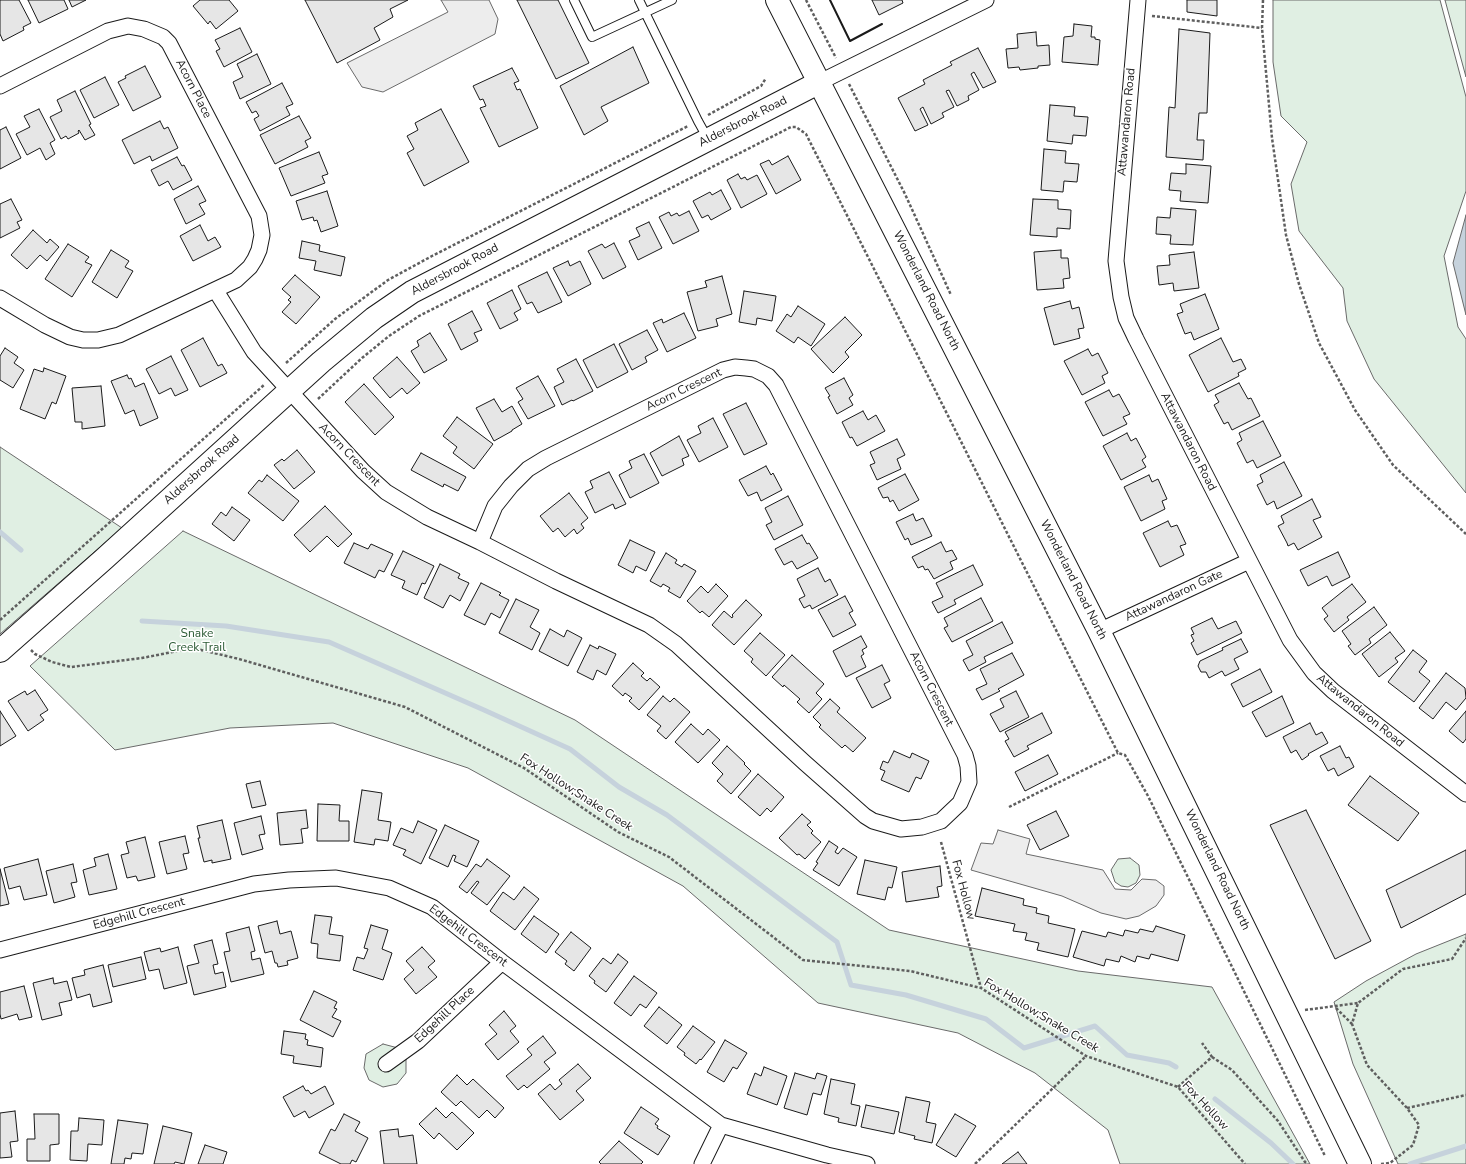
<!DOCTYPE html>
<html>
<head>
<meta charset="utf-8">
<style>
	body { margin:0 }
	canvas { display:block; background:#fff }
</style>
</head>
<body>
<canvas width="1466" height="1164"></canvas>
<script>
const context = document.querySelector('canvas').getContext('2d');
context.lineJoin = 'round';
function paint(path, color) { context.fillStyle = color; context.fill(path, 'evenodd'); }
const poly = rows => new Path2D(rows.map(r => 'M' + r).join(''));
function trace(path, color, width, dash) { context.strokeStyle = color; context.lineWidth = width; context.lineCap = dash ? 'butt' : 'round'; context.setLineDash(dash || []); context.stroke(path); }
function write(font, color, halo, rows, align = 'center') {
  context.font = font + ' "Nunito Sans",sans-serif'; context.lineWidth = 3; context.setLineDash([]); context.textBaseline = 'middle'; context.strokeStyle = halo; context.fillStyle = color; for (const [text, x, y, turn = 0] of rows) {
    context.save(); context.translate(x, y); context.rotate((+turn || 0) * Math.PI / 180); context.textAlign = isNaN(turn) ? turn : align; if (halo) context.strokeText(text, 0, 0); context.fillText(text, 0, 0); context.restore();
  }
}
const green = poly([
	[1273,0,1440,0,1466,97,1466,191,1444,256,1458,327,1466,339,1466,493,1374,379,1347,321,1343,288,1299,231,1291,184,1307,142,1281,116,1273,62,1273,0],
	[1445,0,1466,0,1466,77,1445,0],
	[0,447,122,528,0,634,0,447],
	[183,531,575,720,889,930,1078,971,1212,987,1310,1164,1120,1164,1108,1130,1035,1073,958,1033,818,1003,683,886,468,768,333,723,230,728,115,750,30,666,183,531],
	[1130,858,1139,865,1140,875,1136,883,1128,887,1121,886,1115,882,1111,870,1118,859,1130,858],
	[1466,934,1466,1164,1398,1164,1353,1064,1334,1002,1366,981,1416,954,1466,934],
	[383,1044,398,1048,406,1058,406,1073,397,1084,383,1087,369,1080,364,1068,366,1054,383,1044]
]);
const parking = poly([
	[441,0,489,0,498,19,495,34,383,92,362,87,347,63,448,12,441,0],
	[998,830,1030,839,1026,854,1103,870,1115,889,1131,890,1142,879,1156,880,1164,886,1164,895,1156,906,1139,916,1126,919,1101,913,1062,896,971,870,981,843,993,844,998,830]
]);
const water = poly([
	[1466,215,1466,315,1453,263,1466,215]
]);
const stream = poly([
	[0,532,21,550],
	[142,621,226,626,329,642,484,710,570,749,619,787,667,815,837,942,851,985,906,995,986,1019,1024,1048,1095,1026,1127,1055,1169,1063,1176,1067],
	[1215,1099,1271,1143,1293,1164],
	[1410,1164,1466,1146]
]);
const building = poly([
	[0,0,19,0,31,23,23,27,24,30,3,41,0,34,0,0],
	[28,0,64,0,68,9,39,23,28,0],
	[69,0,86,0,72,7,69,0],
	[200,0,229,0,238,11,216,29,210,21,208,24,193,6,200,0],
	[305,0,408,0,390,9,393,17,374,28,380,40,337,63,305,0],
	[517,0,558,0,589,63,556,79,517,0],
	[872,0,902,0,903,3,879,15,872,0],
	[1187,0,1217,0,1217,16,1187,12,1187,0],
	[1074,24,1092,26,1091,37,1095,37,1095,39,1100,40,1098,65,1062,62,1064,37,1073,36,1074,24],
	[240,28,252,52,224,67,216,51,220,49,215,40,240,28],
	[1179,29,1210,33,1207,113,1199,113,1197,140,1204,140,1203,160,1166,157,1169,107,1175,108,1179,29],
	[1036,32,1037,46,1049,45,1050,65,1038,66,1038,68,1020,70,1019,67,1008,68,1006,49,1018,48,1017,34,1036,32],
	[633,47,649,83,601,107,608,121,584,135,560,86,633,47],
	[978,48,996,82,983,88,974,72,971,74,979,90,968,96,969,100,957,106,949,90,946,91,954,107,942,113,944,117,931,124,923,107,920,109,928,125,915,131,898,98,925,84,923,80,952,65,950,62,978,48],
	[257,54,271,84,240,99,233,82,243,77,237,64,257,54],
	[145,66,161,97,133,111,118,82,126,78,125,76,145,66],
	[512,68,519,81,514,83,517,90,520,89,538,128,499,147,480,108,486,106,483,99,480,100,473,86,512,68],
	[105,77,119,105,94,118,80,90,105,77],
	[282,83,293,104,286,107,290,115,260,131,254,119,259,116,256,111,252,113,246,102,282,83],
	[75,91,91,124,89,125,95,135,85,140,79,130,78,131,79,133,68,139,66,136,61,139,50,117,62,111,57,100,75,91],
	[1050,105,1075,107,1074,116,1088,117,1086,136,1073,135,1072,144,1047,141,1050,105],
	[39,109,55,140,50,143,55,154,46,160,40,148,27,155,16,134,30,127,24,116,39,109],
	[441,109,469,162,424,186,407,153,414,149,407,136,418,130,415,123,441,109],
	[299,116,311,138,305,141,308,147,275,164,260,135,299,116],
	[160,121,164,129,168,127,178,148,152,161,150,156,134,164,122,140,160,121],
	[6,127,21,158,0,169,0,130,6,127],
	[1044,149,1066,151,1065,163,1079,164,1077,182,1064,181,1063,192,1041,190,1044,149],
	[319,152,328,174,322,176,325,183,291,196,279,168,319,152],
	[788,156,801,180,776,194,760,164,769,160,772,165,788,156],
	[177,157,182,166,184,165,192,180,173,190,168,181,159,186,151,170,177,157],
	[1186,164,1211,166,1208,203,1180,201,1181,191,1169,190,1171,173,1186,174,1186,164],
	[738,174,741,179,745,177,747,180,757,175,767,194,741,208,727,180,738,174],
	[198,186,206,201,199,204,205,214,186,224,174,199,198,186],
	[721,190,731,209,711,220,708,215,702,218,693,201,710,192,712,195,721,190],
	[327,191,338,226,321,232,317,220,314,221,313,217,302,220,296,201,327,191],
	[11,199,22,220,17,222,20,228,0,238,0,204,11,199],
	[1033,199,1058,200,1058,209,1071,210,1070,229,1057,228,1057,237,1030,235,1033,199],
	[1171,208,1196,210,1193,245,1170,244,1171,235,1156,234,1157,217,1170,218,1171,208],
	[689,211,699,231,673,244,659,217,669,212,671,216,677,213,679,216,689,211],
	[649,222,662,248,638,260,629,241,640,236,636,228,649,222],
	[200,225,208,241,215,237,221,247,193,261,180,236,200,225],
	[33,230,47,243,50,239,59,247,47,261,40,255,27,269,11,255,33,230],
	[302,241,320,245,319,251,345,257,341,276,314,270,316,261,299,258,302,241],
	[614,243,626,267,603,279,588,251,602,244,605,248,614,243],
	[68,244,89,257,85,262,92,265,72,297,45,279,68,244],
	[111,250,129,261,125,267,133,271,117,298,92,282,111,250],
	[1061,250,1061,258,1068,258,1070,278,1063,279,1064,288,1037,290,1034,252,1061,250],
	[1194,252,1199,288,1174,291,1173,283,1159,285,1157,266,1170,265,1169,255,1194,252],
	[568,261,570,266,580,261,591,284,568,296,553,268,568,261],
	[547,272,562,302,538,313,532,302,527,304,518,286,547,272],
	[295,275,320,297,296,324,282,312,291,302,288,300,291,297,282,289,295,275],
	[722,276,732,314,716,319,718,326,698,331,687,292,707,287,705,281,722,276],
	[512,290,521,309,514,313,518,320,500,329,487,303,512,290],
	[744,291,776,296,772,321,757,318,756,325,739,322,744,291],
	[1205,294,1219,329,1194,340,1191,332,1185,334,1177,314,1183,312,1180,304,1205,294],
	[1070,301,1072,309,1079,307,1084,328,1078,329,1080,338,1054,345,1044,308,1070,301],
	[798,306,825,324,811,346,798,337,794,343,776,331,787,314,791,317,798,306],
	[472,311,482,330,474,333,478,341,461,350,448,324,472,311],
	[684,313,696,338,667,352,653,323,662,319,663,323,684,313],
	[845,317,862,335,845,352,849,357,833,373,811,349,845,317],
	[647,330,658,350,645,357,647,362,632,370,619,344,647,330],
	[430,333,447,360,424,373,411,351,419,346,417,341,430,333],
	[203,338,218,366,222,364,227,373,200,387,181,350,203,338],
	[1221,338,1233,362,1241,359,1246,369,1238,373,1239,376,1208,392,1189,355,1221,338],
	[614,344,628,372,597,388,583,360,614,344],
	[5,348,18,357,14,363,24,370,13,388,0,380,0,356,5,348],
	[1088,349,1092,356,1098,353,1108,373,1102,376,1105,383,1082,395,1064,361,1088,349],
	[171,356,188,390,175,396,171,388,159,394,146,369,171,356],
	[397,357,420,383,407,394,402,388,390,398,373,378,397,357],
	[576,359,593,391,573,401,572,400,562,405,554,387,564,382,557,369,576,359],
	[44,368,66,376,56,404,52,402,45,419,20,409,34,369,43,372,44,368],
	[127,375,129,379,131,378,135,387,144,383,158,418,140,426,134,410,125,414,111,381,127,375],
	[538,376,555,406,528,419,518,402,523,399,516,388,538,376],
	[844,378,853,395,849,398,853,405,837,414,828,397,830,396,825,388,844,378],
	[1239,383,1248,399,1251,398,1260,416,1232,430,1228,422,1224,424,1214,405,1219,402,1215,395,1239,383],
	[364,384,394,417,375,435,345,402,364,384],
	[101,386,105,426,82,429,82,422,75,422,72,388,101,386],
	[1109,390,1113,397,1119,394,1130,414,1123,417,1127,424,1103,436,1085,402,1109,390],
	[494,399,502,412,512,406,522,424,512,430,512,431,494,441,476,408,494,399],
	[746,403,767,444,744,455,723,414,746,403],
	[863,411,868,420,876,415,885,431,857,446,852,437,850,438,842,422,863,411],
	[457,417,493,444,474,469,453,453,457,447,443,436,457,417],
	[713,418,728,447,699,462,687,440,701,433,698,426,713,418],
	[1263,421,1281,456,1257,468,1253,460,1247,463,1237,443,1242,440,1239,433,1263,421],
	[1127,433,1131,441,1136,438,1146,457,1142,460,1146,467,1121,480,1103,446,1127,433],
	[679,436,689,456,682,459,684,465,662,476,650,453,679,436],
	[897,439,905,455,897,459,901,469,877,480,870,465,875,463,870,452,897,439],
	[297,450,315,472,294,489,274,465,282,459,284,461,297,450],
	[421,453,466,477,458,491,444,484,443,487,411,470,421,453],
	[644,454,659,483,630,498,619,475,632,468,629,461,644,454],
	[1284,462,1302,496,1277,509,1274,501,1267,505,1257,485,1263,482,1260,475,1284,462],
	[766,466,771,475,773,473,782,490,761,501,757,492,748,496,739,480,766,466],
	[609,472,626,504,615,509,613,504,595,513,585,492,593,488,590,481,609,472],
	[905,474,919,500,899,511,893,500,890,502,888,497,883,498,878,488,905,474],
	[267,475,299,501,283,521,248,493,259,480,262,482,267,475],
	[1149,475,1152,482,1158,479,1167,499,1162,501,1165,509,1141,521,1124,487,1149,475],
	[569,493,588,518,581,524,584,528,577,534,574,529,565,537,558,528,553,532,540,516,569,493],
	[788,496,803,525,774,540,766,525,772,522,765,508,788,496],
	[1312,499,1321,517,1313,520,1322,537,1298,550,1294,543,1288,546,1287,543,1278,526,1284,523,1281,516,1312,499],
	[325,506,352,534,338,547,327,536,310,552,294,535,325,506],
	[232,507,250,520,234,541,212,524,221,512,226,516,232,507],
	[913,514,916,521,923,518,932,536,911,545,908,538,905,540,896,522,913,514],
	[1168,521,1171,527,1177,525,1186,544,1180,546,1184,555,1160,567,1143,533,1168,521],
	[802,535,807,544,809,543,818,558,797,569,792,561,784,565,775,549,802,535],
	[630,540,655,552,646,571,636,566,633,573,618,565,630,540],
	[941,542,946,552,952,550,957,559,950,562,953,569,934,579,928,569,925,570,923,566,918,568,912,557,941,542],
	[354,543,368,549,371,544,393,554,384,572,379,570,375,578,344,563,354,543],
	[403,551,434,566,425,584,422,583,417,595,402,588,405,581,391,575,403,551],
	[1338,552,1350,577,1332,586,1327,576,1308,586,1300,570,1338,552],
	[666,553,677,560,675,563,682,567,684,564,696,571,680,598,668,591,670,588,663,584,661,587,650,581,666,553],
	[440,564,460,574,458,578,469,583,460,601,450,595,443,608,424,598,440,564],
	[973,565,983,585,954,600,956,604,938,613,932,602,943,597,936,583,973,565],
	[818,568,825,582,830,579,838,595,812,609,810,605,804,608,799,599,805,596,797,579,818,568],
	[481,583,501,593,499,595,509,600,500,618,491,613,485,625,464,615,481,583],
	[716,584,728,596,709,617,702,611,700,613,687,601,701,586,708,593,716,584],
	[1352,584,1366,602,1347,617,1349,620,1334,632,1324,619,1328,616,1322,608,1352,584],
	[845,596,853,611,849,613,856,625,833,637,818,610,845,596],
	[981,598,993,621,952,642,944,628,948,626,944,618,981,598],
	[516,599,539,610,530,627,540,633,532,650,499,633,516,599],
	[746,600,762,615,734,645,712,625,724,611,732,618,733,616,732,615,746,600],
	[1374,607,1387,625,1369,639,1371,643,1355,655,1348,646,1351,644,1342,631,1374,607],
	[1212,618,1218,629,1236,621,1242,633,1197,655,1191,643,1194,641,1191,635,1194,634,1191,628,1212,618],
	[1002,622,1013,643,984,657,986,662,969,671,963,660,973,655,966,641,1002,622],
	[550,629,564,637,567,630,582,638,568,666,539,651,550,629],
	[1390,632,1405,651,1395,658,1398,662,1379,677,1362,654,1390,632],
	[760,633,785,655,766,676,751,662,753,659,744,651,760,633],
	[861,636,867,647,862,650,864,654,861,656,866,667,846,677,833,651,861,636],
	[1241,639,1248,652,1234,659,1239,669,1225,676,1222,671,1209,678,1206,672,1201,672,1198,666,1200,661,1223,650,1222,648,1241,639],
	[590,645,598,649,599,646,616,654,606,675,597,670,593,680,577,672,590,645],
	[1413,650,1427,661,1419,672,1430,681,1414,702,1388,682,1413,650],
	[1012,653,1024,675,998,689,1000,691,982,700,976,689,987,684,980,669,1012,653],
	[792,655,824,684,816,693,822,699,809,713,797,702,800,699,784,685,783,687,772,677,792,655],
	[633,663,644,673,641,676,647,681,650,678,660,687,639,710,629,701,632,698,625,693,623,696,612,686,633,663],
	[882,665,890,681,884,684,891,698,872,708,856,678,882,665],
	[1260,669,1272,692,1243,707,1231,684,1260,669],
	[1446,673,1465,688,1466,698,1456,710,1446,702,1433,719,1419,708,1446,673],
	[35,690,48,710,40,715,44,720,28,731,8,701,25,691,27,695,35,690],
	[1016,691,1029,717,1000,732,990,714,1004,707,1000,699,1016,691],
	[663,696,670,702,674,698,690,712,666,739,657,731,661,726,647,715,663,696],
	[1282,696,1294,723,1266,737,1252,712,1282,696],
	[830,699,840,708,837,712,866,738,853,752,845,745,842,748,819,727,821,725,813,717,830,699],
	[0,711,16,736,0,746,0,711],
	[1466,711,1466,739,1463,743,1449,731,1466,711],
	[1042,713,1052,733,1027,746,1029,749,1014,757,1005,741,1009,739,1005,732,1042,713],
	[1310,723,1316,735,1322,732,1328,743,1308,754,1309,755,1302,760,1296,750,1291,753,1283,737,1310,723],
	[691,724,703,735,708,729,720,740,698,763,675,742,691,724],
	[727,746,745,763,744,764,751,771,731,794,717,781,723,774,712,763,727,746],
	[1340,746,1346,758,1349,757,1354,767,1338,776,1334,768,1328,771,1320,756,1340,746],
	[894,751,910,758,912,753,929,761,921,779,916,777,909,792,881,780,885,771,880,769,883,761,888,763,894,751],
	[1048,755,1058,774,1025,791,1015,772,1048,755],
	[758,774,784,797,771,812,767,808,760,816,738,797,758,774],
	[1370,776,1419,813,1398,841,1348,805,1370,776],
	[260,781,266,805,252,808,246,784,260,781],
	[362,790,382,793,378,820,391,822,388,841,375,839,374,845,354,842,362,790],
	[318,804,340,805,339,821,349,821,349,841,317,841,318,804],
	[306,810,308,828,301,829,303,843,280,845,277,813,306,810],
	[1306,810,1371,941,1335,959,1270,825,1306,810],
	[1056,811,1069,836,1040,850,1027,825,1056,811],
	[802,814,811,822,807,825,813,831,811,833,821,842,805,859,799,854,797,855,779,838,802,814],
	[261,816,265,834,259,835,263,849,242,855,234,823,261,816],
	[222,820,231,859,212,863,212,860,204,862,198,838,200,838,197,826,222,820],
	[418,821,437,830,421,864,403,855,406,850,393,845,401,828,413,833,418,821],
	[445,825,479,841,467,867,454,861,456,856,453,855,448,867,429,858,445,825],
	[185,836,189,853,183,854,187,869,167,874,159,842,185,836],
	[145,837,155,877,138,881,136,876,127,878,121,855,129,853,126,842,145,837],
	[829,841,838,847,835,852,838,854,843,848,857,857,839,886,813,870,818,863,816,862,829,841],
	[1466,850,1466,894,1401,928,1386,890,1466,850],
	[108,854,117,889,89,895,83,870,96,866,94,858,108,854],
	[38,859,47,895,24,900,20,886,9,889,4,868,38,859],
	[487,859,510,876,487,905,471,893,479,882,477,881,467,893,459,887,476,864,481,867,487,859],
	[865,860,897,867,892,888,888,887,885,900,857,894,865,860],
	[73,864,77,882,71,883,75,897,54,903,46,871,73,864],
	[940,866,942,886,937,887,939,897,906,902,902,872,940,866],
	[0,869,9,904,0,906,0,869],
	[524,887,539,899,515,930,490,911,503,892,514,900,524,887],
	[982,888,1024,899,1023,905,1037,908,1036,913,1049,916,1048,923,1075,929,1068,957,1037,950,1039,943,1025,940,1027,933,1013,931,1015,924,975,916,982,888],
	[315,915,332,917,329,934,343,936,340,961,317,958,318,944,311,943,315,915],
	[534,916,559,934,546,953,521,934,534,916],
	[277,921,280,934,291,931,298,958,287,961,288,965,278,967,277,963,275,963,272,951,265,953,258,926,277,921],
	[371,925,388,930,382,949,392,953,383,980,353,970,357,957,364,959,368,949,364,948,371,925],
	[1156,926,1185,935,1178,961,1151,954,1149,959,1137,956,1135,962,1121,956,1119,962,1106,959,1104,966,1073,957,1082,931,1106,937,1108,932,1123,936,1125,930,1138,933,1140,929,1153,932,1156,926],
	[249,927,255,951,251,952,252,960,260,958,264,974,231,982,224,952,230,951,226,933,249,927],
	[571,932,591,948,574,971,565,964,567,961,555,952,571,932],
	[212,940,218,964,213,965,215,974,223,972,226,987,194,995,187,966,199,963,194,945,212,940],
	[178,947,187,983,164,989,159,969,149,971,144,952,160,948,161,952,178,947],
	[422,947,435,961,428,967,437,977,416,994,404,979,414,970,406,961,422,947],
	[618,954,628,962,606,992,594,983,595,981,589,976,603,958,611,964,618,954],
	[141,957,146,979,113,987,108,965,141,957],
	[103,965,112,1002,93,1007,90,994,77,998,72,978,85,975,84,970,103,965],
	[634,976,657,993,646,1008,640,1004,631,1016,614,1003,634,976],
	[53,978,54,984,67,981,72,1000,59,1003,62,1015,42,1020,33,983,53,978],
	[24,986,32,1017,19,1020,17,1014,1,1019,0,1014,0,992,24,986],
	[314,991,337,1002,334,1008,337,1009,332,1017,341,1021,333,1037,300,1020,314,991],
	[659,1007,682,1025,667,1044,644,1026,659,1007],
	[504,1011,516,1026,510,1031,519,1042,498,1060,485,1044,497,1034,489,1025,504,1011],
	[693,1026,715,1042,701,1060,700,1059,696,1064,684,1055,685,1053,677,1047,693,1026],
	[284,1031,306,1034,305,1039,308,1040,307,1045,323,1048,321,1067,293,1063,294,1056,281,1054,284,1031],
	[543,1036,556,1053,544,1062,550,1069,527,1088,524,1085,518,1090,506,1076,532,1055,527,1049,543,1036],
	[725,1040,747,1053,737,1069,733,1067,724,1082,707,1072,725,1040],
	[578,1064,591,1078,576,1091,584,1100,560,1120,538,1094,550,1084,555,1090,562,1084,559,1080,578,1064],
	[764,1067,787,1076,777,1105,747,1094,755,1073,761,1076,764,1067],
	[795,1073,815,1079,817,1073,827,1076,821,1095,813,1093,807,1115,784,1108,795,1073],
	[457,1075,467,1085,473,1079,504,1108,495,1118,487,1110,479,1118,461,1101,456,1106,441,1092,457,1075],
	[831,1079,855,1084,851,1104,860,1106,856,1126,838,1122,839,1118,824,1114,831,1079],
	[303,1086,306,1091,308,1090,311,1094,325,1086,334,1104,309,1118,305,1111,294,1117,283,1097,303,1086],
	[906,1097,930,1102,926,1122,936,1124,932,1143,914,1139,915,1136,899,1132,906,1097],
	[866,1105,899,1112,894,1134,861,1127,866,1105],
	[641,1107,659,1119,655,1124,658,1126,657,1128,670,1136,658,1155,624,1133,641,1107],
	[436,1108,446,1118,452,1112,474,1133,457,1150,439,1133,434,1139,419,1124,436,1108],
	[15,1111,18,1141,10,1142,12,1157,0,1158,0,1113,15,1111],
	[34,1114,59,1114,59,1144,50,1145,50,1161,27,1161,27,1139,35,1139,34,1114],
	[344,1114,360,1122,355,1131,368,1138,356,1162,352,1160,350,1164,341,1164,319,1153,331,1129,335,1131,344,1114],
	[955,1114,976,1126,956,1157,936,1145,955,1114],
	[79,1118,104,1120,102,1145,88,1144,87,1161,70,1160,71,1131,78,1131,79,1118],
	[118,1120,148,1124,143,1154,132,1153,131,1159,125,1158,124,1164,111,1164,118,1120],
	[163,1126,192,1133,184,1164,175,1162,174,1164,154,1164,163,1126],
	[398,1129,399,1137,413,1135,417,1164,384,1164,380,1131,398,1129],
	[619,1141,643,1162,641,1164,601,1164,599,1162,619,1141],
	[205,1145,227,1152,223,1164,198,1164,205,1145],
	[1018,1152,1027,1164,1002,1164,1018,1152]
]);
const path = poly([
	[806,0,836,58],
	[1263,0,1262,28,1272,138,1286,235,1299,284,1319,343,1355,410,1393,465,1466,534],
	[1152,16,1262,28],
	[849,84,905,194,951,295],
	[708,115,761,86,766,78],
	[286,363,335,319,388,280,432,256,688,126],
	[318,399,362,358,389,336,419,316,791,127,796,127,806,134,1118,753,1125,755,1148,796,1325,1156],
	[0,620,264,385],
	[31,650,35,654,52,662,71,667,142,658,193,648,239,659,405,707,524,768,618,832,669,857,803,960,910,971,981,988,1086,1056,1178,1087,1245,1164],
	[1009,807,1118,753],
	[941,842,981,988],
	[1336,1008,1352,1024],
	[1305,1010,1358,1003],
	[1212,1057,1232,1070,1278,1121,1305,1162,1308,1164],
	[1178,1087,1212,1057,1202,1043],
	[1407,1108,1466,1095],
	[975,1164,1086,1056],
	[1381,1164,1390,1163,1413,1145,1419,1125,1407,1108,1367,1065,1352,1024,1358,1003,1403,969,1452,959,1466,938]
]);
const lane = poly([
	[574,0,592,37,672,0],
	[639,0,698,121,708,139]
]);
const street = poly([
	[1138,0,1116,261,1121,297,1126,318,1136,339,1290,640,1314,673,1333,691,1466,794],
	[820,82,986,0],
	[0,86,108,31,128,26,144,29,163,37,169,43,259,216,262,235,259,250,255,259,250,267,236,280,119,335,98,340,83,340,70,337,45,325,0,298],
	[216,291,254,352,363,471,386,492,427,517,480,542,556,581,649,625,676,644,805,763,865,816,873,821,901,829,922,827,941,821,960,803,969,782,968,766,965,755,776,385,768,376,754,369,746,368,735,367,723,370,546,458,528,469,511,486,495,506,480,542],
	[1099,631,1249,561],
	[0,950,254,884,289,880,336,878,389,888,432,907,502,962,721,1125,827,1155,867,1164],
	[386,1064,418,1041,502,962],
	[702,1164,721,1125]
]);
const secondary = poly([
	[0,651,104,559,321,362,374,318,412,292,820,82]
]);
const primary = poly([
	[777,0,1099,631,1360,1164]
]);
const wall = poly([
	[830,0,850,41,882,24]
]);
const streetNames = [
	["Acorn Place",193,89,63],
	["Aldersbrook Road",743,122,-27],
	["Attawandaron Road",1127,122,-85],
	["Aldersbrook Road",455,270,-28],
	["Wonderland Road North",926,291,63],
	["Acorn Crescent",684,390,-26],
	["Attawandaron Road",1188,442,63],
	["Acorn Crescent",349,455,46],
	["Aldersbrook Road",202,470,-42],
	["Wonderland Road North",1073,580,63],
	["Attawandaron Gate",1174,596,-25],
	["Acorn Crescent",931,689,63],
	["Attawandaron Road",1360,711,39],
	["Fox Hollow;Snake Creek",576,793,33],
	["Wonderland Road North",1217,870,64],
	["Fox Hollow",963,890,75],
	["Edgehill Crescent",139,914,-15],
	["Edgehill Crescent",468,936,37],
	["Edgehill Place",445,1015,-43],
	["Fox Hollow;Snake Creek",1041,1016,31],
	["Fox Hollow",1205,1106,47]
];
const parkNames = [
	["Snake",197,634],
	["Creek Trail",197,648]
];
paint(green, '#e0efe3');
trace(green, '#6a6a6a', 1);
paint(parking, '#ededed');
trace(parking, '#6a6a6a', 1);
paint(water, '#c6d2dc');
trace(water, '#6a6a6a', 1);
trace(stream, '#c6d2dc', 5);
paint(building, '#e6e6e6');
trace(building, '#1a1a1a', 1);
trace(lane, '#1a1a1a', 10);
trace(street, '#1a1a1a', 17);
trace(secondary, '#1a1a1a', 24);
trace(primary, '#1a1a1a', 24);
trace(path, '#5f5f5f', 2.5, [3, 2]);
trace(lane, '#fff', 8);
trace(street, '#fff', 15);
trace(secondary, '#fff', 22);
trace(primary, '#fff', 22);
trace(wall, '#1a1a1a', 2);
write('12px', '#1a1a1a', '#fff', streetNames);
write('12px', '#2b5a34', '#fff', parkNames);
</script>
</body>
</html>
